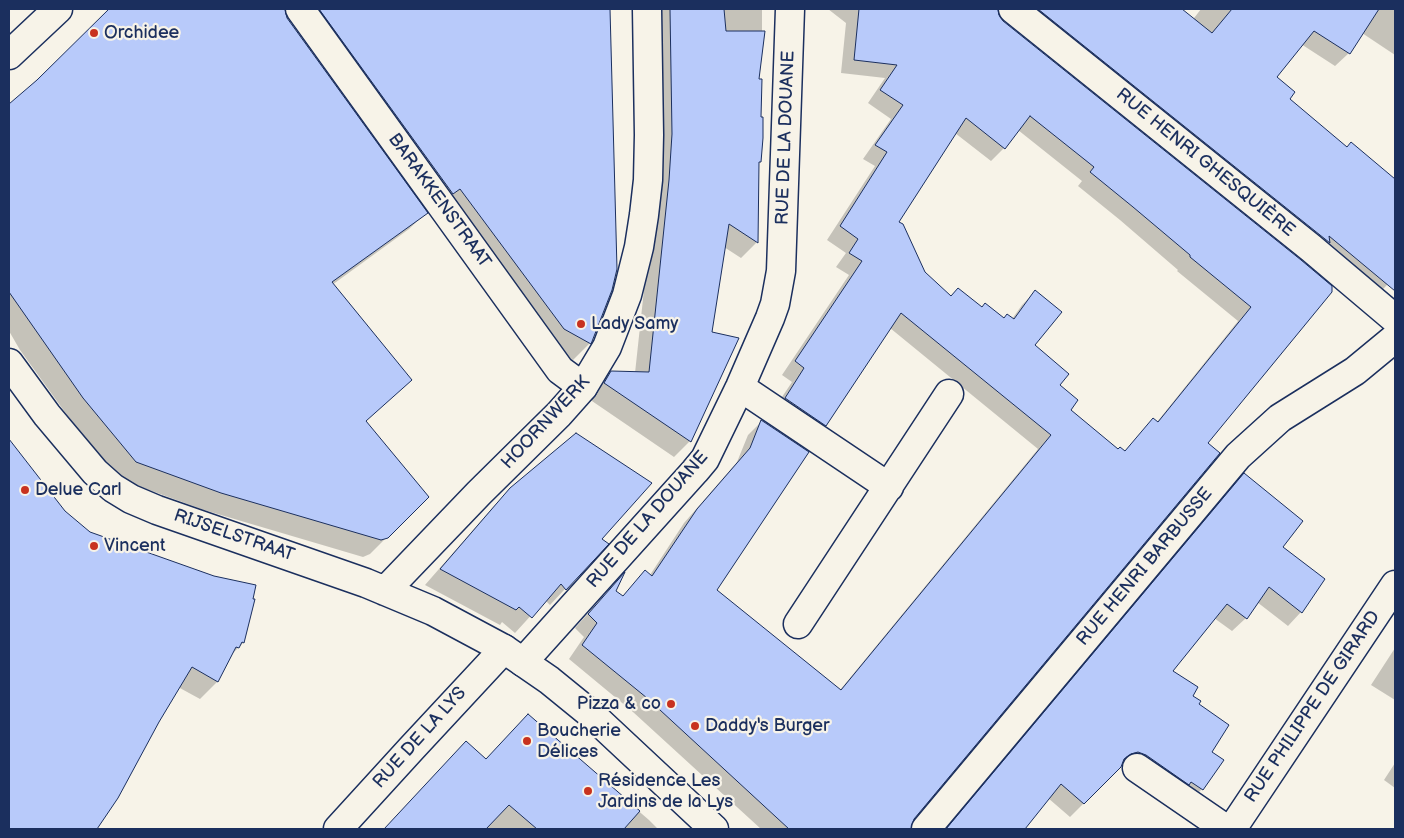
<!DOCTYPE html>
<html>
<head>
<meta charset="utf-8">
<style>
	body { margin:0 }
	#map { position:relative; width:1404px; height:838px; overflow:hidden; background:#f7f3e8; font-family:"Balsamiq Sans",sans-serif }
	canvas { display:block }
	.frame { position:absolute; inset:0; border:10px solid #1b2f5e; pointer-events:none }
</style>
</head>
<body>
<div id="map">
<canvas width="1404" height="838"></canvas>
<div class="frame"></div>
</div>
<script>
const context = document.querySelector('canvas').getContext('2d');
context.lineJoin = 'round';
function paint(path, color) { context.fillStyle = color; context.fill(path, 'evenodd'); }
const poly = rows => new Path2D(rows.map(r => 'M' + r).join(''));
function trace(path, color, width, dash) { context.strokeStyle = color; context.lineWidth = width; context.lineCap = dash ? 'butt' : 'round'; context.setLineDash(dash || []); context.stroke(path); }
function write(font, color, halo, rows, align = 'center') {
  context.font = font + ' "Balsamiq Sans",sans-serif'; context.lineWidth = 4.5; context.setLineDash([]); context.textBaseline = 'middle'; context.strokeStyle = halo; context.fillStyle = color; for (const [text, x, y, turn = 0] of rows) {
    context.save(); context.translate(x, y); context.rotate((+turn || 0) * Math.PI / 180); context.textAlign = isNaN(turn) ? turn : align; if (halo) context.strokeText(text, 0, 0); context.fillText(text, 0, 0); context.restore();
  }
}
const shadow = poly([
	[112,9,510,9,526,30,525,9,608,9,616,269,590,343,573,360,547,346,289,11,283,10,286,19,426,213,409,229,332,285,410,380,365,422,427,497,370,554,363,557,204,510,119,479,67,415,20,350,9,331,9,106],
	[654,9,762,9,762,45,758,80,760,161,758,164,756,243,741,258,724,247,690,441,674,457,589,399,595,388,611,372,635,373,654,197],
	[828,9,997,9,997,15,1002,22,1300,261,1206,444,913,818,909,826,910,829,761,829,633,712,569,659,584,637,575,628,612,587,614,591,622,597,645,572,650,575,684,523,737,462,748,435,761,422,715,590,840,690,1038,449,890,328,825,425,812,439,772,412,792,382,782,375,849,275,836,267,846,253,827,240,875,166,863,159,891,119,868,103,885,78,841,73,846,23],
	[1018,130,1082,181,1078,186,1120,220,1178,270,1177,271,1238,321,1157,422,1153,420,1124,452,1118,450,1069,410,1058,385,1033,345,1035,292,1022,305,1012,319,1003,319,951,297,924,273,897,223,955,133,991,161,1004,148],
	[1007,9,1163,9,1188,26,1201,9,1395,9,1395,55,1362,33,1349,53,1335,66,1301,44,1275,77,1288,100,1347,148,1350,145,1395,182,1395,276,1375,298],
	[9,441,65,512,89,533,253,600,243,643,231,655,217,682,200,699,178,687,114,803,95,829,9,829],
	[1244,475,1282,547,1301,612,1288,626,1257,602,1246,618,1232,631,1214,618,1172,671,1197,704,1210,752,1222,760,1202,789,1188,803,1125,765,1121,766,1070,817,1048,798,1023,829,945,829,1231,488],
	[511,489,607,544,550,605,545,600,515,633,502,622,500,625,425,585,494,506],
	[1395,648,1395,700,1371,685],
	[528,716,649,820,658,829,384,829,440,769,486,760],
	[1395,763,1395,788,1384,780]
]);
const building = poly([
	[109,9,285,9,287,18,428,213,332,282,412,380,366,421,429,497,388,538,381,540,221,493,136,462,83,398,9,292,9,104,37,80,109,9],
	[319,9,610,9,617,269,612,290,591,344,564,329,460,189,453,194,319,9],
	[670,9,724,9,726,31,765,31,759,79,762,79,761,117,763,117,763,138,761,162,759,162,758,243,729,224,712,332,739,338,691,442,604,383,611,371,649,372,669,180,672,134,670,9],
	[859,9,998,9,999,15,1003,21,1301,260,1332,286,1332,292,1208,443,1220,453,914,819,911,829,789,829,647,698,582,645,597,623,588,614,625,572,616,591,623,596,645,570,652,576,697,509,750,448,761,420,809,452,717,590,841,690,1051,435,901,313,826,426,785,398,804,368,795,361,862,261,849,253,858,239,840,226,887,152,875,145,903,105,880,90,897,65,854,60,859,9],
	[1030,116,1094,167,1090,172,1133,207,1190,255,1190,257,1251,307,1158,422,1153,418,1125,451,1120,447,1118,449,1071,410,1078,400,1060,385,1069,374,1035,345,1062,312,1035,290,1014,319,1007,314,1004,318,985,303,982,307,958,288,951,296,925,272,903,224,899,222,966,118,1005,149,1030,116],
	[1038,9,1182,9,1212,33,1232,9,1379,9,1350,54,1314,31,1277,77,1295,92,1290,99,1347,147,1351,142,1395,179,1395,291,1329,236,1330,243,1038,9],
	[576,433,652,483,602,539,609,544,566,590,561,584,532,618,519,607,516,610,440,569,510,488,576,433],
	[9,439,65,511,90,532,214,576,256,585,253,599,255,599,244,643,242,642,239,648,236,647,218,682,192,667,159,722,118,798,97,829,9,829,9,439],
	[1244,473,1303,521,1283,547,1325,579,1302,613,1269,587,1247,619,1227,604,1173,671,1198,687,1193,696,1201,701,1199,704,1229,725,1212,752,1224,760,1203,790,1191,782,1189,785,1146,755,1138,752,1131,754,1124,759,1121,767,1084,804,1061,784,1025,829,946,829,1244,473],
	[528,714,640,811,624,829,537,829,509,805,486,829,384,829,466,741,486,759,528,714]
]);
const minor = poly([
	[300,9,560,370,583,387],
	[1013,9,1311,248,1395,319],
	[740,387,889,487],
	[798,624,949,394],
	[523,662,695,471,705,459,740,387,770,318,775,304,781,271,790,9],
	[1137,768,1226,829],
	[926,829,1238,456,1280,418,1355,371,1395,338],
	[1232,829,1395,585]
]);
const tertiary = poly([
	[9,55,58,9],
	[9,363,47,415,95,472,113,488,131,499,157,510,366,583,433,611,504,649],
	[385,591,479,493,559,414,583,387,607,347,627,295,639,247,644,215,648,180,649,135,647,9]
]);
const secondary = poly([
	[338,829,411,749,504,649,549,680,592,715,714,829]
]);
const markers = [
	[94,33,5,"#c8321e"],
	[581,324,5,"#c8321e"],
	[25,490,5,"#c8321e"],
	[94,546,5,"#c8321e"],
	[671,704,5,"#c8321e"],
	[695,726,5,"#c8321e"],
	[527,741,5,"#c8321e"],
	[588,791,5,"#c8321e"]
];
const poiNames = [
	["Orchidee",104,33],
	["Lady Samy",591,324],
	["Delue Carl",35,490],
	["Vincent",104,546],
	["Pizza & co",661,704,"right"],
	["Daddy's Burger",705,726],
	["Boucherie",537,731],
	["Délices",537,752],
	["Résidence Les",598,781],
	["Jardins de la Lys",598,802]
];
const streetNames = [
	["RUE DE LA DOUANE",786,138,-88],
	["RUE HENRI GHESQUIÈRE",1205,163,39],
	["BARAKKENSTRAAT",439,201,54],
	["HOORNWERK",546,423,-47],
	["RUE DE LA DOUANE",648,520,-49],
	["RIJSELSTRAAT",234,536,19],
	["RUE HENRI BARBUSSE",1145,567,-50],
	["RUE PHILIPPE DE GIRARD",1313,707,-56],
	["RUE DE LA LYS",420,738,-48]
];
paint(shadow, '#0003');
paint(building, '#b8cafa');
trace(building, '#1b2f5e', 1);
trace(minor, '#1b2f5e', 31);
trace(tertiary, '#1b2f5e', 31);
trace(secondary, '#1b2f5e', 31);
trace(minor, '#f7f3e8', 28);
trace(tertiary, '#f7f3e8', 28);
trace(secondary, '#f7f3e8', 28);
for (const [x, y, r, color] of markers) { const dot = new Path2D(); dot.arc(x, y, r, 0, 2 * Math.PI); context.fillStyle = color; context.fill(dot); trace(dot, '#f7f3e8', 2); }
write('18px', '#1b2f5e', '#f7f3e8', poiNames, 'left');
write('18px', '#1b2f5e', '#f7f3e8', streetNames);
</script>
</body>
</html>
